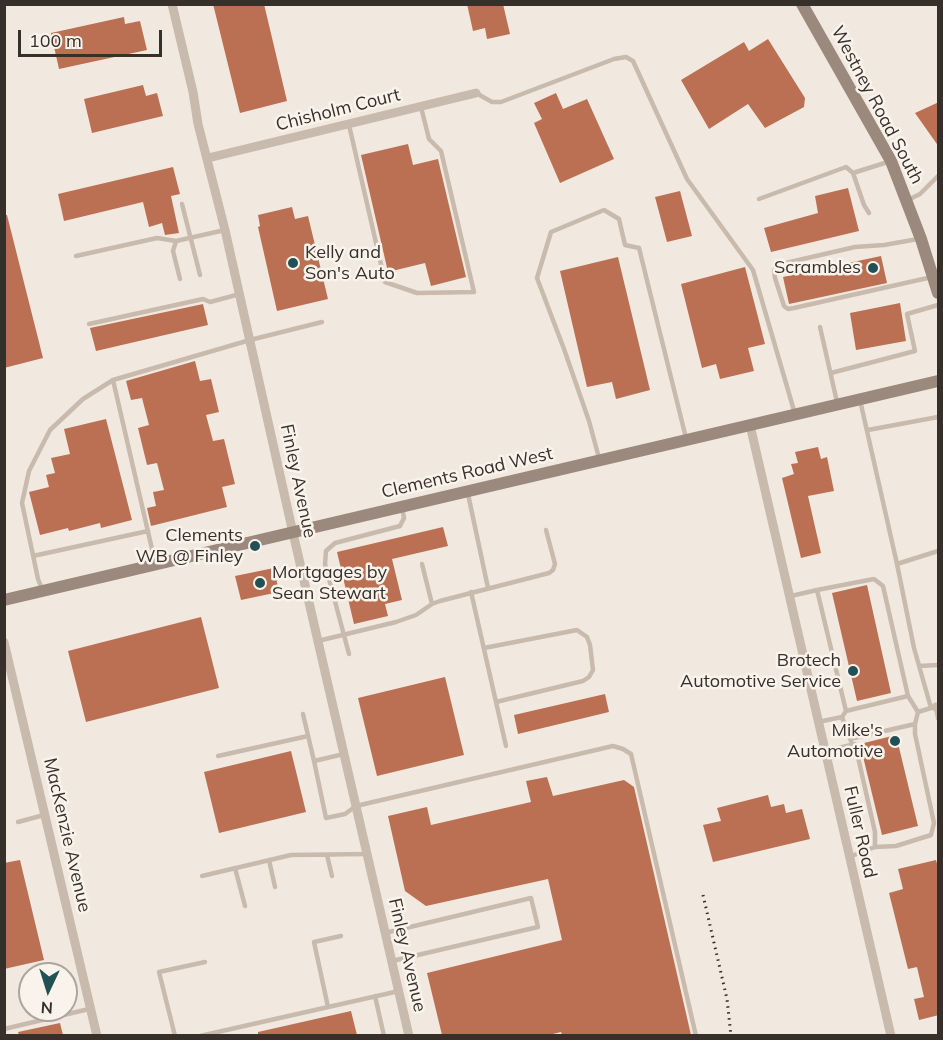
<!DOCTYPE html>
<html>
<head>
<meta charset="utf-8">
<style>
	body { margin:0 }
	#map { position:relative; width:943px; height:1040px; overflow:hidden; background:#f1e9df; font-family:Mulish,sans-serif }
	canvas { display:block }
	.frame { position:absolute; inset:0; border:6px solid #372f2a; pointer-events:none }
	.north { position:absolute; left:18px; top:962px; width:60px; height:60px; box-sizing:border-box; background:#f9f3eb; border:2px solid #aba59e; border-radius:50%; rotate:184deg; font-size:16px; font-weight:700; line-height:24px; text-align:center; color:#372f2a }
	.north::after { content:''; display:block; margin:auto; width:21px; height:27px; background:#235055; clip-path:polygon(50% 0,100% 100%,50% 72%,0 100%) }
	.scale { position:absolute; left:18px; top:30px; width:144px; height:27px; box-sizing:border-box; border:3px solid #372f2a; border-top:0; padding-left:8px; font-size:18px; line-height:21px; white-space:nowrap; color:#372f2a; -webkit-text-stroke:4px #f9f3eb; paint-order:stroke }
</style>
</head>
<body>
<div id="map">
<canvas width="943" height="1040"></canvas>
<div class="frame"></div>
<div class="north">N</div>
<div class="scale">100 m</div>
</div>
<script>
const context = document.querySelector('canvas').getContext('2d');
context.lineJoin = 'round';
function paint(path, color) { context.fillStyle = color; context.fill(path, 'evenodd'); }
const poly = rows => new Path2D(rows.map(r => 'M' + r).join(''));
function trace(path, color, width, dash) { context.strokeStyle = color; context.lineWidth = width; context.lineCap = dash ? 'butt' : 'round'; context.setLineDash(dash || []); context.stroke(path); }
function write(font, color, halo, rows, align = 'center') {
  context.font = font + ' Mulish,sans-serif'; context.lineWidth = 5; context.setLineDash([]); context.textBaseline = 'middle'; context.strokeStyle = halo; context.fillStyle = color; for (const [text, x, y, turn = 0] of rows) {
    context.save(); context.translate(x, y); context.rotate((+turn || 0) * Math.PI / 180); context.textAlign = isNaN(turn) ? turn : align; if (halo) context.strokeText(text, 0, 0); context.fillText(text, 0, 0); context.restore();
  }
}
const building = poly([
	[213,4,264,4,287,101,240,113],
	[467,4,503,4,510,34,487,39,485,28,473,31],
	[124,17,125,24,140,21,147,50,59,69,51,33],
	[768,39,805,98,804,107,765,128,748,104,709,129,681,80,744,42,749,51],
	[143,85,146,96,157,93,163,116,92,133,84,99],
	[556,93,563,109,587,99,614,159,560,183,534,123,542,119,534,103],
	[939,102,939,147,915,113],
	[408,144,413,165,438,159,466,277,431,286,425,263,388,272,361,155],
	[173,167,180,194,171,196,179,233,165,235,162,223,149,227,143,202,64,221,58,194],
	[848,188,859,231,771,252,764,228,818,213,815,196],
	[680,191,692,236,667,242,655,197],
	[292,207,295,219,308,216,328,299,277,311,258,227,260,226,258,215],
	[4,215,7,215,43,358,4,368],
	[881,256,887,283,789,304,783,277],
	[618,257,650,390,616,399,612,382,587,387,560,271],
	[745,267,765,344,748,348,754,371,720,379,716,364,702,368,681,284],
	[900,303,906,341,856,350,850,313],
	[203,304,208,325,96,351,90,328],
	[195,361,200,381,211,379,219,412,206,415,213,441,224,439,235,484,222,487,227,507,151,526,147,508,156,506,153,492,164,490,157,463,147,465,138,428,149,425,142,398,131,400,126,381],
	[106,419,132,520,101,528,100,523,69,531,68,528,40,535,29,492,49,487,46,475,55,473,51,458,70,454,64,429],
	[818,447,821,459,827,457,834,491,808,496,821,553,801,558,782,478,794,474,791,464,798,463,795,452],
	[443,527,448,546,392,559,402,600,385,604,388,616,354,624,337,552],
	[274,568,279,592,241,600,235,576],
	[867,585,891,693,857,701,832,593],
	[201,617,219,688,86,722,68,651],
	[445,677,464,755,377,776,358,698],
	[605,694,609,712,518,734,514,715],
	[896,735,918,826,882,835,860,744],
	[291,751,306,812,219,833,204,772],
	[547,777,553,796,624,780,634,787,691,1035,562,1035,561,1032,549,1035,442,1035,427,973,562,940,548,879,426,906,405,891,388,816,427,807,431,825,531,802,526,781],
	[768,795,771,807,784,804,786,813,802,809,810,839,713,862,703,825,721,821,717,808],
	[20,860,44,960,4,969,4,863],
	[936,860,939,870,939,1015,919,1020,914,999,924,997,917,967,908,969,889,893,903,889,898,869],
	[351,1011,357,1035,258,1035,258,1032],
	[60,1023,63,1035,19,1035,18,1032]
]);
const lane = poly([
	[476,93,492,102,501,102,614,59,626,57,633,61,687,179,753,270,795,414],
	[349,125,385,282,417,293,474,292,441,151,429,139,421,107],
	[853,173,864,205,869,213],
	[759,199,846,167,853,173,891,161],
	[908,200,920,194,938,176],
	[182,204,200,275],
	[918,239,884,245,855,247,777,265,774,271,775,278,784,306,788,309,794,308,932,277],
	[176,241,173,251,180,279],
	[76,256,157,238,176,241,225,230],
	[89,324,203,299,210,302,240,294],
	[820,327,837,402],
	[831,373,915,351,907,314,938,305],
	[113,380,155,562],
	[860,400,897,564],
	[868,430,938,417],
	[599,458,589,421,564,349,537,278,551,232,604,210,619,219,625,245,639,248,686,438],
	[468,494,488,588],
	[33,556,148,531],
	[422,564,432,604],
	[42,589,38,579,22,503,29,471,50,430,83,399,113,380,250,340,322,322],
	[817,590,874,579,883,586,908,696,918,712],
	[471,592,506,746],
	[791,596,817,590,846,711,842,717],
	[318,641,396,622,416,615,432,604,440,601,549,573,553,570,555,564,546,530],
	[484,648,577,630,587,637,590,645,593,670,589,677,583,681,496,702],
	[349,654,325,564,326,551,335,543,400,526,404,518,402,507],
	[919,666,938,665],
	[931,708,914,648,897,564,938,551],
	[846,711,908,696],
	[303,714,314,761],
	[818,722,842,717,851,741],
	[850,739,915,724],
	[826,751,855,744,875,832,875,847,849,857],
	[344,754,314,761,326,818,345,814,356,806,613,746,623,749,631,754,696,1036],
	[218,756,308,736],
	[18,822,44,815],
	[875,847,896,846,931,835,934,823,915,734,915,724,918,712,931,708,936,707,938,718],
	[327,855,332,876],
	[269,860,275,887],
	[235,868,245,906],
	[202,876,291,855,367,854],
	[385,933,531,898,538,927,392,961],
	[375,996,384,1036],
	[328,1007,314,942,341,936],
	[4,1029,89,1009],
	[175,1036,159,972,205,962],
	[200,1036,399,991]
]);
const street = poly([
	[172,4,193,92,198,124,225,230,293,533,409,1036],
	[208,158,476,93],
	[750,425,891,1036],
	[4,642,97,1036],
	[936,707,938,707]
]);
const secondary = poly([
	[802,4,891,161,921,239,938,293],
	[4,600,938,381]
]);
const rail = poly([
	[703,895,727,999,731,1036]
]);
const markers = [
	[293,263,6,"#235055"],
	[873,268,6,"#235055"],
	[255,546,6,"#235055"],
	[260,583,6,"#235055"],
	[853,671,6,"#235055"],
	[895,741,6,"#235055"]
];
const streetNames = [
	["Westney Road South",877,105,62],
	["Chisholm Court",338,110,-14],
	["Clements Road West",467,473,-13],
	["Finley Avenue",298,481,78],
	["Fuller Road",860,832,77],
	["MacKenzie Avenue",67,835,77],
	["Finley Avenue",407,955,77]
];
const poiNames = [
	["Kelly and",305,253,"left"],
	["Son's Auto",305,274,"left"],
	["Scrambles",861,268],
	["Clements",243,536],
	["WB @ Finley",243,557],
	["Mortgages by",272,573,"left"],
	["Sean Stewart",272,594,"left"],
	["Brotech",841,661],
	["Automotive Service",841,682],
	["Mike's",883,731],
	["Automotive",883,752]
];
paint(building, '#bb7053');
trace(lane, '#c8baac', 4.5);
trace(street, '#c8baac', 9);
trace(secondary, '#9c897d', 12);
trace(rail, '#372f2a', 3, [1.5, 4.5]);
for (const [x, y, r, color] of markers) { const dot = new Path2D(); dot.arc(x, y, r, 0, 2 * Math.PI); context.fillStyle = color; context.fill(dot); trace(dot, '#f9f3eb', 2); }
write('18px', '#372f2a', '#f9f3eb', streetNames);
write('18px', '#372f2a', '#f9f3eb', poiNames, 'right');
</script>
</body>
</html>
